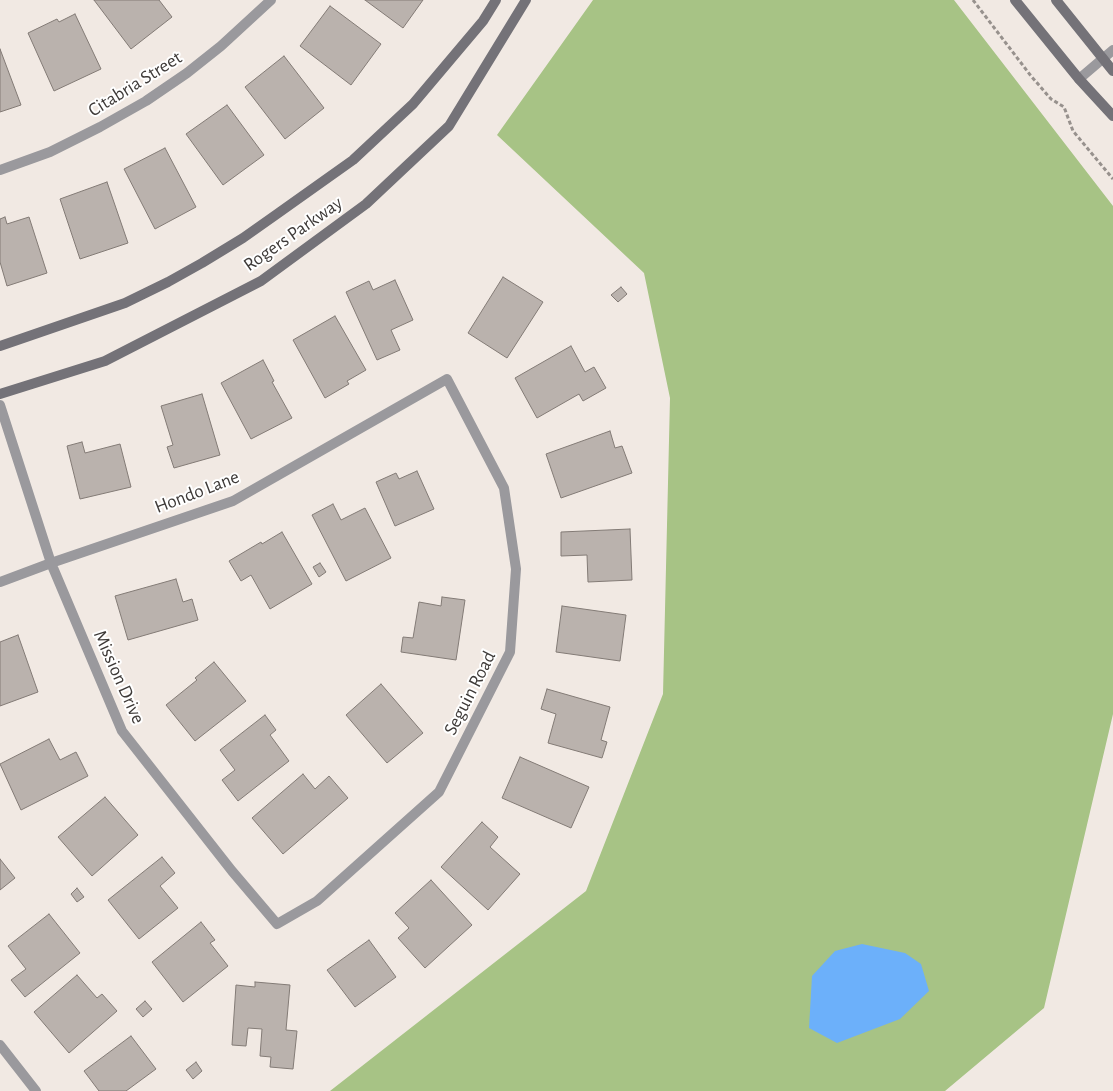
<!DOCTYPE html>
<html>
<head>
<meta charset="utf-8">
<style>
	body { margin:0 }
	canvas { display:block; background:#f1e9e3 }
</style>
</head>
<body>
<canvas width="1113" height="1091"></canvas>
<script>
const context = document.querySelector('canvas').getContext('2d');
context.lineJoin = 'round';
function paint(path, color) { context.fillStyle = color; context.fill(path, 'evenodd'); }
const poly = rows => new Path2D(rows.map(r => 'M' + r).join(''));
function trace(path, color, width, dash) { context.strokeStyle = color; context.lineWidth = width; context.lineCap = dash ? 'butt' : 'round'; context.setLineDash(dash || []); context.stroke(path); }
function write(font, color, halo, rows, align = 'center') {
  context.font = font + ' "Alegreya Sans",sans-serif'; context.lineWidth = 4; context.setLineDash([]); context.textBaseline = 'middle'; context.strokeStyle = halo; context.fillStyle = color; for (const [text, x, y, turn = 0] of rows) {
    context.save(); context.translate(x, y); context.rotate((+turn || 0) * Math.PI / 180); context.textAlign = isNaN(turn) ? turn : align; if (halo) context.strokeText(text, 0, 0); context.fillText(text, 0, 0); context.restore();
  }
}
const green = poly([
	[593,0,954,0,1113,206,1113,714,1044,1008,945,1091,330,1091,586,891,663,694,670,398,644,273,497,135]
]);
const water = poly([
	[862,944,905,953,921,964,929,991,900,1019,837,1043,809,1028,812,976,835,951]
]);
const building = poly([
	[94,0,159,0,172,17,131,49,94,0],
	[365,0,423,0,403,28,365,0],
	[330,6,381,44,351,85,300,46,330,6],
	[75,14,101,69,54,91,28,33,57,19,59,22,75,14],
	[0,49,21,105,0,112,0,49],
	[284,56,324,108,285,139,245,87,284,56],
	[227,105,264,155,223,185,186,134,227,105],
	[165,148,196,207,155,229,124,169,165,148],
	[107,182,128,243,80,259,60,199,107,182],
	[5,217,7,224,29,217,47,273,7,286,0,262,0,219,5,217],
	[503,277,543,302,507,358,468,333,503,277],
	[395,280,413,320,391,330,400,350,377,360,346,292,369,281,373,290,395,280],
	[621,287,627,294,618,302,611,295,621,287],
	[335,316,366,370,347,381,349,384,325,398,293,340,335,316],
	[571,346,585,372,594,367,606,388,583,401,579,394,537,418,515,378,571,346],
	[263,360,274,381,272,382,292,418,251,439,221,383,263,360],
	[202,394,220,455,174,468,167,447,173,445,161,406,202,394],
	[610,431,615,448,622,446,632,473,561,498,546,454,610,431],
	[82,442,85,453,120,444,131,487,80,499,67,446,82,442],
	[417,471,434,509,395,526,376,482,396,473,399,479,417,471],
	[333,504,341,520,365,508,391,558,346,581,312,515,333,504],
	[630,529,632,580,588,582,587,555,561,556,561,532,630,529],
	[282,532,312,584,270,609,251,575,241,581,229,561,261,542,262,544,282,532],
	[320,563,326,572,319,577,313,567,320,563],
	[176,579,183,602,192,599,198,620,128,640,115,596,176,579],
	[442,597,465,600,456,660,401,652,403,637,413,638,419,602,441,606,442,597],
	[562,606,626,615,620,661,556,652,562,606],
	[18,635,38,692,0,706,0,642,18,635],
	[214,662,246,701,195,741,166,705,197,680,195,678,214,662],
	[381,684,423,733,387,763,346,715,381,684],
	[547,689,610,707,601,740,607,742,602,758,548,743,556,714,541,709,547,689],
	[265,715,276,730,270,735,289,761,238,801,222,780,235,770,220,750,265,715],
	[49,739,60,760,76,752,88,776,21,810,0,764,49,739],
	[520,757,589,787,571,828,502,798,520,757],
	[303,774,315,789,329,776,348,798,283,854,252,818,303,774],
	[105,797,138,835,92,876,58,837,105,797],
	[482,822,498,837,490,847,520,874,488,910,441,867,482,822],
	[162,857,175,873,160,886,178,908,139,939,108,900,162,857],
	[0,859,15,878,0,890,0,859],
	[431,880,472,925,425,968,398,938,409,928,395,913,431,880],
	[77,888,84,897,77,902,71,894,77,888],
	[49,914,80,953,25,997,11,980,26,969,8,946,49,914],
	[201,922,215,940,210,943,228,966,183,1002,152,962,201,922],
	[369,940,396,977,355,1007,327,970,369,940],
	[77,975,97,998,102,994,117,1011,69,1053,34,1012,77,975],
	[255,982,290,985,286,1030,297,1031,293,1069,270,1067,271,1057,260,1056,262,1029,248,1028,246,1046,232,1045,236,985,255,987,255,982],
	[145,1001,152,1009,143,1017,136,1009,145,1001],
	[131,1036,156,1069,126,1091,99,1091,84,1071,131,1036],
	[196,1062,202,1071,193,1079,186,1070,196,1062]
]);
const path = poly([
	[973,0,1031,76,1051,99,1064,107,1073,131,1113,179]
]);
const street = poly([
	[1079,79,1113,50],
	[0,170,50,152,100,127,146,101,187,73,221,46,271,0],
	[0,405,51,563,122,731,232,871,277,924,317,901,439,792,510,652,516,569,504,488,447,379,233,501,51,563,0,582],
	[0,1045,36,1091]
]);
const secondary = poly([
	[1015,0,1079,79,1113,116],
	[1056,0,1113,71],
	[0,346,125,303,168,282,202,263,243,238,277,214,353,160,413,104,483,21,496,0],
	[0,394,105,361,261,281,366,204,449,126,526,0]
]);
const streetNames = [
	["Citabria Street",135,84,-32],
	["Rogers Parkway",293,234,-35],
	["Hondo Lane",197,492,-21],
	["Mission Drive",119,677,66],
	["Seguin Road",470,693,-63]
];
paint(green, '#a7c385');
paint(water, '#6cb0fa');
paint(building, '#bab2ad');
trace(building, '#837b76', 1);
trace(path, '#97918d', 3, [4, 2.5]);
trace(street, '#9a999d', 10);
trace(secondary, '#747278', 10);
write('19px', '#3e3a38', '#fff', streetNames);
</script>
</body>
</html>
